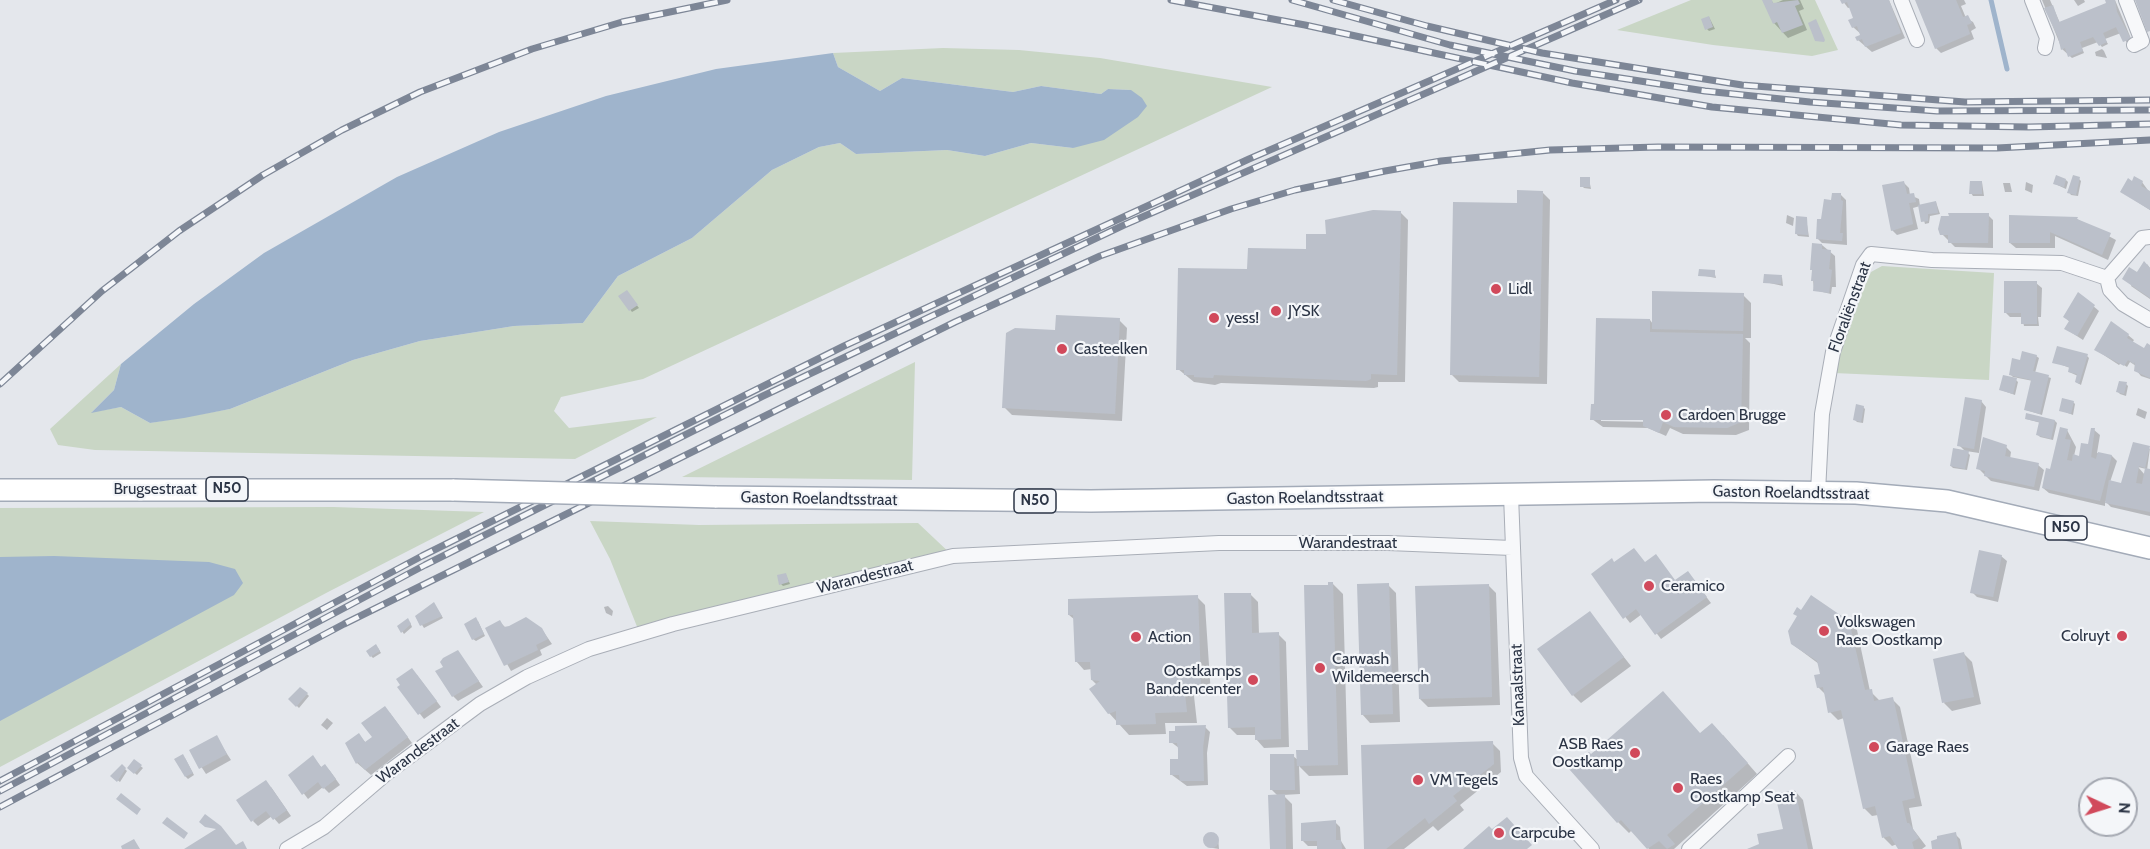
<!DOCTYPE html>
<html>
<head>
<meta charset="utf-8">
<style>
	body { margin:0 }
	#map { position:relative; width:2150px; height:849px; overflow:hidden; background:#e4e7ec; font-family:Cabin,sans-serif }
	canvas { display:block }
	.north { position:absolute; left:2078px; top:777px; width:60px; height:60px; box-sizing:border-box; background:#f4f6f9; border:2px solid #a4a8b1; border-radius:50%; rotate:94deg; font-size:16px; font-weight:700; line-height:24px; text-align:center; color:#2b3445 }
	.north::after { content:''; display:block; margin:auto; width:21px; height:27px; background:#d1495b; clip-path:polygon(50% 0,100% 100%,50% 72%,0 100%) }
</style>
</head>
<body>
<div id="map">
<canvas width="2150" height="849"></canvas>
<div class="north">N</div>
</div>
<script>
const context = document.querySelector('canvas').getContext('2d');
context.lineJoin = 'round';
function paint(path, color) { context.fillStyle = color; context.fill(path, 'evenodd'); }
const poly = rows => new Path2D(rows.map(r => 'M' + r).join(''));
function trace(path, color, width, dash) { context.strokeStyle = color; context.lineWidth = width; context.lineCap = dash ? 'butt' : 'round'; context.setLineDash(dash || []); context.stroke(path); }
function write(font, color, halo, rows, align = 'center') {
  context.font = font + ' Cabin,sans-serif'; context.lineWidth = 4.5; context.setLineDash([]); context.textBaseline = 'middle'; context.strokeStyle = halo; context.fillStyle = color; for (const [text, x, y, turn = 0] of rows) {
    context.save(); context.translate(x, y); context.rotate((+turn || 0) * Math.PI / 180); context.textAlign = isNaN(turn) ? turn : align; if (halo) context.strokeText(text, 0, 0); context.fillText(text, 0, 0); context.restore();
  }
}
const green = poly([
	[1691,0,1815,0,1838,50,1812,56,1713,45,1617,30],
	[943,48,1019,50,1100,58,1272,87,643,379,561,397,554,411,569,428,657,417,575,459,95,450,58,445,50,429,121,364,114,390,92,412,121,407,150,423,230,409,353,360,420,341,514,326,583,323,618,276,692,238,772,170,819,147,840,143,856,154,947,150,985,156,1031,143,1073,148,1131,90,1108,89,1101,94,1041,86,1013,92,902,78,880,91,838,67,833,53],
	[1882,266,1994,273,1989,380,1834,373,1842,340,1871,272],
	[915,362,912,480,682,477,769,434],
	[333,507,484,512,328,592,0,767,0,508],
	[590,521,699,525,918,523,953,556,640,634,610,559]
]);
const water = poly([
	[833,53,838,67,880,91,902,78,1013,92,1041,86,1101,94,1108,89,1131,90,1142,98,1147,106,1138,117,1104,140,1073,148,1031,143,985,156,947,150,856,154,840,143,819,147,772,170,692,238,618,276,583,323,514,326,420,341,353,360,230,409,184,418,150,423,121,407,91,413,114,390,121,364,194,304,264,253,397,177,499,132,606,96,716,69],
	[54,556,209,562,235,569,243,583,234,595,0,721,0,557]
]);
const shadow = poly([
	[1764,0,1771,0,1774,4,1783,0,1800,0,1804,9,1799,11,1807,30,1788,38,1774,23],
	[1842,0,1889,0,1905,38,1872,52,1858,40,1862,35,1853,27,1855,18,1851,7,1848,8],
	[1917,0,1964,0,1966,4,1961,6,1966,18,1973,22,1976,28,1971,31,1974,39,1941,53,1936,48],
	[2042,0,2050,0,2060,23,2109,3,2107,0,2115,0,2132,41,2127,43,2121,33,2105,39,2108,44,2102,47,2098,42,2082,48,2084,53,2072,58,2062,49],
	[2074,0,2084,0,2085,2,2078,6],
	[1709,17,1715,29,1709,31,1707,29],
	[2102,49,2104,51,2107,58,2096,56,2095,52],
	[1589,179,1591,189,1584,188,1582,186],
	[2079,179,2081,181,2078,196,2071,195,2069,192],
	[2066,180,2068,182,2066,189,2055,184],
	[1982,182,1984,196,1973,196,1971,193],
	[2026,182,2033,185,2032,193,2025,190],
	[2142,182,2150,193,2150,210,2122,192],
	[1904,183,1909,188,1910,195,1919,199,1920,206,1936,202,1940,214,1930,216,1929,223,1925,224,1920,206,1913,208,1918,229,1897,235,1892,230],
	[2003,183,2010,183,2012,192,2005,192],
	[1542,192,1550,200,1547,384,1459,382,1451,374,1518,205],
	[1841,195,1846,200,1847,245,1822,243,1817,238,1822,220,1832,201],
	[1400,212,1408,220,1405,382,1378,382,1378,387,1374,388,1221,383,1215,385,1194,382,1178,369,1249,271,1308,250,1327,236],
	[1787,215,1794,218,1793,226,1786,223],
	[1988,215,1993,220,1993,248,1955,247,1942,234],
	[1806,218,1809,237,1798,236,1796,233],
	[2077,219,2116,240,2108,260,2055,236,2055,248,2016,248,2010,243],
	[1822,245,1835,256,1836,287,1832,287,1831,294,1814,290,1813,280],
	[2147,264,2150,268,2150,299,2131,286,2136,273],
	[1714,271,1716,278,1700,275],
	[1782,277,1783,286,1765,282],
	[2036,283,2042,288,2041,317,2038,317,2039,326,2024,326,2022,317,2010,317,2005,312],
	[628,294,639,308,632,312,620,296],
	[1743,295,1751,303,1751,338,1745,338,1750,343,1749,430,1736,435,1683,434,1670,428,1666,436,1648,428,1603,427,1592,419,1593,405,1650,320,1653,324],
	[1601,418,1655,419,1654,422,1601,421],
	[2092,305,2099,311,2083,340,2066,329,2070,322,2065,317],
	[1119,320,1127,328,1122,421,1012,415,1004,407,1056,332],
	[2128,335,2134,340,2132,343,2145,350,2150,346,2150,379,2141,376,2136,370,2136,366,2130,362,2127,367,2121,363,2119,365,2096,350],
	[2036,356,2039,358,2035,373,2051,378,2042,415,2026,410,2033,381,2013,377,2018,382,2015,395,2001,390,2015,379,2010,374,2021,362],
	[2087,356,2089,358,2081,385,2076,382,2078,376,2069,372,2070,368,2054,362],
	[2126,384,2128,386,2126,396,2120,394,2118,392],
	[1981,401,1986,407,1979,453,1966,451,1970,455,1967,470,1953,468,1951,466,1966,452,1959,445],
	[2073,402,2075,404,2073,415,2060,410],
	[1863,407,1865,409,1863,423,1857,422,1855,420],
	[2138,408,2147,412,2145,419,2136,415],
	[2026,419,2055,421,2057,423,2053,440,2040,437,2038,435,2041,423],
	[2093,429,2100,435,2097,453,2112,456,2117,461,2110,482,2122,485,2150,448,2147,470,2150,470,2150,516,2111,507,2105,501,2105,506,2049,493,2043,488,2067,430,2076,447,2074,456,2080,458,2089,446],
	[2138,467,2146,469,2145,475],
	[2006,447,2011,452,2010,459,2038,465,2044,470,2039,491,1991,481,1978,468],
	[2001,556,2007,561,1998,602,1977,597,1972,592],
	[1615,563,1646,563,1676,581,1688,573,1711,603,1661,639,1642,614,1630,623,1593,575],
	[786,575,790,584,783,586,781,584],
	[1332,583,1343,594,1348,775,1309,776,1299,766,1300,794,1283,795,1292,804,1293,849,1271,849,1278,796,1271,789,1293,756,1298,760,1309,751,1329,586],
	[1388,585,1396,593,1400,722,1370,723,1362,714],
	[1488,585,1496,593,1500,705,1428,707,1420,699],
	[1250,594,1258,602,1259,634,1278,634,1286,642,1289,747,1264,748,1256,739,1256,735,1237,735,1229,727],
	[1197,597,1205,605,1211,695,1194,696,1197,723,1165,723,1166,734,1129,735,1109,713,1097,685,1092,680,1092,669,1084,670,1076,661,1075,620,1069,615],
	[434,604,443,618,424,628,417,617],
	[608,606,613,611,612,616,606,613,604,607],
	[1802,612,1848,622,1857,630,1870,691,1880,701,1892,699,1900,707,1922,806,1909,808,1913,829,1926,846,1922,849,1900,849,1897,844,1892,846,1884,838,1878,815,1872,816,1864,808,1844,718,1838,720,1830,712,1826,695,1818,687,1821,675,1819,664,1792,644],
	[1589,613,1631,666,1581,703,1573,695],
	[478,621,485,636,476,641,473,639],
	[410,622,412,627,404,634,399,627],
	[500,622,505,627,543,631,552,644,540,650,542,655,511,671,487,628],
	[378,648,381,653,373,658,371,656],
	[458,652,483,687,458,701,453,696,445,667],
	[1964,654,1972,662,1981,704,1952,711,1944,703],
	[417,675,441,707,424,719,399,687],
	[307,694,309,696,299,708,290,699],
	[390,713,412,743,371,775,357,763,359,735,366,743,374,737],
	[327,718,333,723,327,730,321,725],
	[1205,727,1210,732,1207,753,1208,785,1187,786,1172,775,1180,760,1179,748,1171,742],
	[1701,734,1723,735,1757,774,1674,849,1649,849,1632,830,1629,833,1618,822,1571,769,1591,756],
	[216,737,231,760,206,774,191,751],
	[1492,743,1500,751,1501,772,1460,805,1464,810,1438,831,1433,826,1404,849,1366,849],
	[313,757,322,768,325,766,330,771,340,785,329,793,323,787,308,799,290,775],
	[185,758,194,775,188,779,186,777],
	[134,761,143,768,137,775,129,768],
	[122,766,127,771,120,782,112,776],
	[271,787,291,816,279,824,272,816,258,826,253,821],
	[1795,791,1803,800,1813,849,1748,849,1761,845,1784,830],
	[1335,822,1340,827,1341,841,1346,849,1319,849,1319,846,1308,846,1303,841],
	[1955,834,1960,839,1962,849,1934,849],
	[1206,835,1218,837,1219,849,1207,847]
]);
const stream = poly([
	[1991,0,2007,69]
]);
const building = poly([
	[1762,0,1772,0,1773,3,1798,0,1800,4,1795,6,1803,25,1782,33,1777,22,1773,24],
	[1840,0,1889,0,1901,33,1865,47,1862,39,1857,41,1855,37,1860,35,1857,26,1852,28,1848,20,1853,18,1847,2,1842,4],
	[1915,0,1956,0,1963,17,1968,15,1972,23,1967,25,1970,34,1935,49],
	[2105,0,2115,0,2117,12,2131,39,2123,42,2116,27,2103,33,2107,42,2099,46,2093,37,2080,42,2083,51,2068,57,2065,48,2061,50,2058,37,2044,8,2053,5,2059,22,2106,3],
	[2135,0,2150,0,2150,31,2147,32],
	[1709,16,1713,27,1705,30,1701,19],
	[1816,19,1825,40,1824,42,1815,41,1808,23],
	[2056,175,2066,179,2064,187,2053,184],
	[2073,175,2080,177,2076,195,2067,193],
	[2134,176,2143,181,2141,186,2150,191,2150,210,2120,192,2128,178,2132,181],
	[1580,177,1590,177,1590,187,1580,187],
	[1904,181,1907,194,1914,193,1916,202,1909,203,1913,224,1891,231,1882,185],
	[1970,181,1982,181,1982,194,1969,194],
	[1517,190,1543,191,1539,377,1450,375,1453,202,1517,203],
	[1832,193,1841,193,1841,200,1843,201,1840,233,1843,233,1842,241,1816,239,1817,219,1821,219,1824,199,1831,200],
	[1936,201,1938,213,1928,214,1928,221,1921,222,1918,205],
	[1373,210,1401,211,1397,375,1371,374,1371,379,1366,381,1214,375,1213,378,1194,377,1194,375,1184,375,1184,370,1176,370,1178,268,1247,269,1248,248,1306,249,1306,234,1326,234,1325,220],
	[1948,213,1989,213,1988,243,1948,243,1948,235,1940,235,1938,229,1941,216,1949,216],
	[2009,215,2078,217,2077,219,2111,233,2102,255,2050,232,2050,243,2009,243],
	[1796,216,1807,217,1808,235,1795,234],
	[1812,243,1822,244,1822,249,1831,250,1829,269,1832,270,1829,293,1813,291,1814,281,1811,281,1812,270,1810,270],
	[2144,261,2150,268,2150,298,2122,279,2129,267,2137,272],
	[1699,269,1715,270,1715,277,1698,276],
	[1764,274,1782,275,1781,284,1763,283],
	[2004,281,2037,281,2037,324,2021,324,2021,313,2004,313],
	[627,290,638,305,629,311,618,296],
	[1652,291,1744,293,1743,331,1652,329],
	[2078,292,2095,305,2077,336,2064,329,2069,321,2063,317],
	[1056,315,1120,318,1115,414,1002,408,1006,333,1015,328,1055,330],
	[1596,318,1650,319,1650,332,1743,334,1741,422,1727,428,1674,427,1663,422,1659,433,1643,426,1643,420,1590,420,1591,404,1594,404],
	[2111,321,2129,334,2127,338,2144,348,2147,343,2150,345,2150,378,2134,371,2135,362,2134,364,2128,360,2124,366,2094,350],
	[2057,346,2088,354,2079,384,2075,382,2077,374,2068,372,2069,367,2052,363],
	[2022,351,2037,355,2033,371,2049,375,2040,414,2024,410,2031,380,2009,375,2012,358,2020,360],
	[2003,375,2017,378,2013,394,1999,390],
	[2119,381,2127,382,2124,394,2116,392],
	[1965,397,1982,400,1974,449,1957,446],
	[2062,398,2074,401,2071,414,2059,411],
	[1856,404,1864,406,1861,422,1853,420],
	[2026,413,2055,420,2051,439,2036,435,2039,422,2025,419],
	[2060,427,2068,429,2065,439,2071,440,2067,460,2072,461,2073,454,2079,456,2081,443,2088,444,2091,428,2095,428,2091,457,2096,459,2098,452,2112,455,2100,501,2042,488,2046,468,2050,469],
	[1983,437,2007,445,2005,456,2039,463,2034,487,1984,476,1985,471,1976,469],
	[2133,442,2150,446,2145,468,2139,466,2136,483,2142,484,2145,468,2150,469,2150,512,2105,503,2109,480,2121,483],
	[1953,448,1969,451,1965,469,1950,466],
	[1634,548,1645,562,1656,554,1675,580,1688,571,1707,597,1655,635,1636,609,1623,619,1591,574,1612,558,1614,562],
	[1979,550,2002,555,1993,597,1970,593],
	[786,573,789,582,779,585,777,575],
	[1328,582,1333,582,1338,765,1297,766,1296,750,1308,750,1304,585,1328,585],
	[1389,583,1393,714,1361,715,1357,584],
	[1489,584,1492,697,1419,699,1415,586],
	[1224,593,1251,593,1252,633,1279,632,1281,739,1255,740,1255,727,1228,728],
	[1198,595,1201,685,1184,686,1187,712,1155,713,1156,724,1116,725,1116,711,1108,714,1089,689,1100,681,1091,680,1090,662,1075,662,1073,615,1068,615,1068,599],
	[1811,595,1849,621,1865,690,1872,689,1874,701,1893,697,1915,798,1902,801,1907,823,1909,823,1919,838,1912,842,1914,849,1898,849,1890,836,1882,838,1875,806,1863,809,1841,710,1828,713,1823,687,1817,688,1814,675,1820,674,1817,661,1791,644,1788,631,1797,616,1793,614,1797,607,1801,610],
	[434,602,442,616,420,626,415,616],
	[1590,611,1624,657,1572,696,1537,649],
	[476,617,484,634,472,640,464,624],
	[526,617,542,628,548,639,536,645,538,650,504,666,485,628,500,620,504,627,509,626],
	[408,618,411,624,401,633,397,626],
	[376,644,380,651,370,657,366,651],
	[458,650,479,681,452,697,435,671,443,667,440,662,443,658],
	[1964,652,1974,697,1942,703,1933,659],
	[412,668,437,701,418,715,397,687,400,685,396,679],
	[300,687,308,693,296,707,288,699],
	[1663,691,1700,733,1712,723,1748,763,1667,835,1675,844,1667,849,1659,841,1647,849,1621,820,1617,823,1569,769,1589,752,1591,754],
	[385,706,408,737,365,770,358,762,356,764,345,743,359,733,365,742,372,737,361,723],
	[1206,725,1203,747,1204,781,1180,781,1179,775,1170,775,1170,759,1178,759,1178,749,1177,743,1169,743,1169,731,1175,731,1175,726],
	[217,735,227,754,199,769,189,750],
	[1493,741,1494,764,1453,796,1457,801,1429,824,1425,818,1386,849,1364,849,1361,745],
	[183,754,193,773,185,777,174,759],
	[1270,754,1294,754,1295,790,1270,790],
	[313,755,321,767,325,764,336,779,323,789,318,782,302,795,288,775],
	[134,759,142,765,134,774,127,768],
	[122,764,126,768,117,782,110,776],
	[266,780,287,810,273,820,266,811,251,822,236,800],
	[1795,790,1808,849,1747,849,1759,844,1757,834,1783,829,1775,794],
	[121,793,141,809,137,815,116,799],
	[1285,794,1286,849,1270,849,1268,795],
	[205,814,221,826,236,845,243,841,247,849,184,849,216,829,205,827,199,822],
	[167,817,188,833,184,839,162,823],
	[1507,817,1532,845,1527,849,1463,849,1489,826,1492,829],
	[1336,820,1336,840,1341,840,1342,849,1317,849,1317,841,1301,841,1301,823],
	[1956,832,1959,849,1932,849,1931,841,1937,839,1937,836],
	'1203 840a8 8 0 1 1 16 0a8 8 0 1 1-16 0Z',
	[134,839,140,849,122,849,121,846]
]);
const minor = poly([
	[1901,0,1917,40],
	[2032,0,2047,38,2045,48],
	[2126,0,2142,41,2134,45],
	[2150,237,2142,238,2107,278,2110,290,2123,304,2150,320],
	[1818,492,1822,414,1833,352,1863,265,1871,254,1932,260,2062,263,2107,278],
	[1511,495,1521,758,1526,776,1592,849],
	[287,849,324,827,387,773,480,704,527,677,589,649,673,624,953,556,1219,543,1388,543,1512,548],
	[1689,849,1788,756]
]);
const primary = poly([
	[0,490,454,490],
	[715,497,1091,501,1714,491,1856,493,1947,501,2150,548]
]);
const rail = poly([
	[1171,0,1305,25,1572,83,1712,107,1901,125,2029,127,2150,124],
	[1292,0,1450,45,1575,71,1705,91,1810,102,1937,111,2150,110],
	[1333,0,1427,26,1542,53,1742,85,1965,102,2150,100],
	[0,384,102,291,179,231,263,175,342,130,420,92,532,49,622,22,727,0],
	[0,781,422,556,844,346,1249,159,1616,0],
	[0,791,425,565,763,396,1124,225,1639,0],
	[0,807,344,624,955,322,1100,256,1231,209,1295,190,1385,171,1441,161,1550,150,1658,147,1997,148,2150,140]
]);
const primaryBridge = poly([
	[454,490,715,497]
]);
const markers = [
	[1496,289,6,"#d1495b"],
	[1276,311,6,"#d1495b"],
	[1214,318,6,"#d1495b"],
	[1062,349,6,"#d1495b"],
	[1666,415,6,"#d1495b"],
	[1649,586,6,"#d1495b"],
	[1824,631,6,"#d1495b"],
	[2122,636,6,"#d1495b"],
	[1136,637,6,"#d1495b"],
	[1320,668,6,"#d1495b"],
	[1253,680,6,"#d1495b"],
	[1874,747,6,"#d1495b"],
	[1635,753,6,"#d1495b"],
	[1418,780,6,"#d1495b"],
	[1678,788,6,"#d1495b"],
	[1499,833,6,"#d1495b"]
];
const shields = [
	[227,489,42],
	[1035,501,42],
	[2066,528,42]
];
const shieldNames = [
	["N50",227,489],
	["N50",1035,501],
	["N50",2066,528]
];
const poiNames = [
	["Lidl",1508,289],
	["JYSK",1288,311],
	["yess!",1226,318],
	["Casteelken",1074,349],
	["Cardoen Brugge",1678,415],
	["Ceramico",1661,586],
	["Volkswagen",1836,622],
	["Raes Oostkamp",1836,640],
	["Colruyt",2110,636,"right"],
	["Action",1148,637],
	["Carwash",1332,659],
	["Wildemeersch",1332,677],
	["Oostkamps",1241,671,"right"],
	["Bandencenter",1241,689,"right"],
	["ASB Raes",1623,744,"right"],
	["Oostkamp",1623,762,"right"],
	["Garage Raes",1886,747],
	["Raes",1690,779],
	["Oostkamp Seat",1690,797],
	["VM Tegels",1430,780],
	["Carpcube",1511,833]
];
const streetNames = [
	["Floraliënstraat",1850,307,-70],
	["Brugsestraat",155,489],
	["Gaston Roelandtsstraat",1791,493,1],
	["Gaston Roelandtsstraat",1305,498,-1],
	["Gaston Roelandtsstraat",819,499,1],
	["Warandestraat",1348,543],
	["Warandestraat",865,577,-14],
	["Kanaalstraat",1518,685,-92],
	["Warandestraat",418,751,-37]
];
paint(green, '#c9d6c5');
paint(water, '#9fb4cc');
paint(shadow, '#0003');
trace(stream, '#9fb4cc', 5);
paint(building, '#bbc0ca');
trace(minor, '#a9aeb7', 16);
trace(primary, '#a3abb8', 24);
trace(minor, '#f7f8fa', 14);
trace(primary, '#fff', 21);
trace(rail, '#7d8696', 7);
trace(rail, '#f4f6f9', 4.5, [14]);
trace(primaryBridge, '#a3abb8', 24, []);
trace(primaryBridge, '#fff', 21);
for (const [x, y, r, color] of markers) { const dot = new Path2D(); dot.arc(x, y, r, 0, 2 * Math.PI); context.fillStyle = color; context.fill(dot); trace(dot, '#f4f6f9', 2); }
for (const [x, y, w] of shields) { const box = new Path2D(); box.roundRect(x - w / 2, y - 12, w, 24, 4.5); context.fillStyle = '#f4f6f9'; context.fill(box); trace(box, '#2b3445', 1.5); }
write('bold 15px', '#2b3445', null, shieldNames);
write('16px', '#2b3445', '#f4f6f9', poiNames, 'left');
write('16px', '#2b3445', '#f4f6f9', streetNames);
</script>
</body>
</html>
